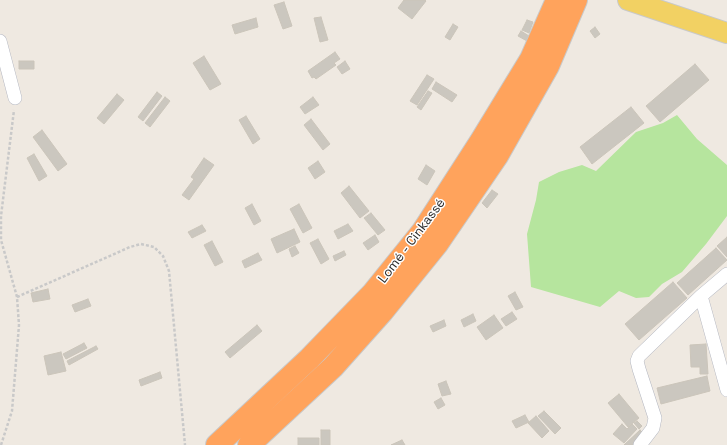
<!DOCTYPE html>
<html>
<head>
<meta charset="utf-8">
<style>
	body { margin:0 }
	canvas { display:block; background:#efe9e1 }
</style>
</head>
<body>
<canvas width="727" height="445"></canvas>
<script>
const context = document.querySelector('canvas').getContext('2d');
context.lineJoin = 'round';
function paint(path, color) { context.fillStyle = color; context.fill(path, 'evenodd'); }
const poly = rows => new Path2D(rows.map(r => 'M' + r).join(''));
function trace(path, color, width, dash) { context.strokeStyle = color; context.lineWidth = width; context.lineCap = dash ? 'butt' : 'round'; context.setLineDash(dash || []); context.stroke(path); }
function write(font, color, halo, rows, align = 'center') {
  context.font = font + ' "Space Grotesk",sans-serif'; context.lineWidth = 3; context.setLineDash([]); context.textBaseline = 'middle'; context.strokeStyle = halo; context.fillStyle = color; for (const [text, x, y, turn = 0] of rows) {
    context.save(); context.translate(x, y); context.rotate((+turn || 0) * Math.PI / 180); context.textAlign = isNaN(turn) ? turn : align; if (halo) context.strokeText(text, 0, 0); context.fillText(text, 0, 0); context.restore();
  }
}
const green = poly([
	[677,115,697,139,727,165,727,216,706,244,682,272,662,284,649,297,636,298,619,291,600,307,531,287,527,234,536,200,539,182,559,172,582,165,596,171,636,132,663,123]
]);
const building = poly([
	[404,0,425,0,426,1,412,19,398,8,404,0],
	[284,2,292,26,283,29,274,5,284,2],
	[321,17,328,40,320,42,314,18,321,17],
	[256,18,258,27,235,34,232,25,256,18],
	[527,20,533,22,529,33,522,30,527,20],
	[453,24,458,27,450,40,445,37,453,24],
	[595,27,600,34,595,38,590,31,595,27],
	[521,31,529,36,527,41,518,36,521,31],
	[335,52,340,59,334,63,336,65,316,79,314,77,312,78,308,71,335,52],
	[204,56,221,84,210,90,193,63,204,56],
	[19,61,34,61,34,69,19,69,19,61],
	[345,61,350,69,342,74,337,67,345,61],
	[695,64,709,80,660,122,646,106,695,64],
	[427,75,434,79,417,105,410,101,427,75],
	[436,82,457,95,452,102,432,89,436,82],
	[428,91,432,93,421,110,417,107,428,91],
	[157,92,162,96,143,121,138,117,157,92],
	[117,94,124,100,104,124,97,118,117,94],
	[165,97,170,101,150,127,145,123,165,97],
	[313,97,319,105,305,114,300,107,313,97],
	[631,107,644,123,592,164,580,147,631,107],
	[246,116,260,139,253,144,239,120,246,116],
	[311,119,330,144,323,150,304,125,311,119],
	[42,130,67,164,58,171,33,137,42,130],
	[34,154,47,176,39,181,27,158,34,154],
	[204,158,214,165,189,200,182,195,194,179,191,177,204,158],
	[318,161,325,172,315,179,308,168,318,161],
	[426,165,435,171,427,185,418,179,426,165],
	[349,186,369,211,360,218,341,193,349,186],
	[492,190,498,194,487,208,482,203,492,190],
	[252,204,261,221,254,225,245,208,252,204],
	[299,204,312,228,303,233,290,209,299,204],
	[371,213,385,230,378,235,364,218,371,213],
	[348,224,353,231,338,239,334,231,348,224],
	[202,225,206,231,192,238,188,232,202,225],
	[294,229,300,242,277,253,271,239,294,229],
	[375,235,379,242,368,250,363,243,375,235],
	[727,237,727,257,717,246,727,237],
	[318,239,329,259,321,264,310,243,318,239],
	[212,241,223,262,215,266,204,245,212,241],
	[295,246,299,253,292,257,289,249,295,246],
	[716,248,727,260,688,295,677,283,716,248],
	[344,251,346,255,335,261,333,256,344,251],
	[258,253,262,260,245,268,242,261,258,253],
	[673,282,687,298,639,340,625,324,673,282],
	[48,289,50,299,33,302,31,293,48,289],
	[515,292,523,307,516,310,508,296,515,292],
	[88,299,91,306,75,312,72,305,88,299],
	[512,312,517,319,506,326,501,319,512,312],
	[473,314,476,321,464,327,461,320,473,314],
	[494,315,503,328,486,340,477,327,494,315],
	[444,320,446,326,433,332,430,326,444,320],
	[257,325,262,331,230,358,225,352,257,325],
	[84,343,87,348,66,359,63,354,84,343],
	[706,344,708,374,700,374,700,367,691,367,690,345,706,344],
	[96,346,98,349,69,365,67,361,96,346],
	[61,352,66,371,48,375,44,356,61,352],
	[160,372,162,378,141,386,139,380,160,372],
	[707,376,710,391,661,404,657,388,707,376],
	[446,381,451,394,442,396,438,384,446,381],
	[619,394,639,418,628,427,608,403,619,394],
	[441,398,445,405,438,409,434,402,441,398],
	[544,411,561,428,555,434,538,416,544,411],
	[525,415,529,422,516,428,512,421,525,415],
	[536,416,549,431,542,438,528,423,536,416],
	[637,421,642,426,639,429,634,423,637,421],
	[622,424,627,429,632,424,637,429,624,443,613,434,622,424],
	[321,430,330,430,330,445,321,445,321,430],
	[640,430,644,434,633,445,624,445,640,430],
	[298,438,319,438,319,445,298,445,298,438],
	[402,440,405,445,391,445,402,440]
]);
const path = poly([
	[17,297,130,247,141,244,154,247,163,256,169,271,185,445],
	[1,445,12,411,19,325,17,297,1,240,1,216,14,110]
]);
const street = poly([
	[0,41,15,98],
	[701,296,727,390],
	[640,445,653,428,655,418,639,369,637,361,639,356,701,296,727,274]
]);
const primary = poly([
	[628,0,727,33]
]);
const highway = poly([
	[217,445,309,359,373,293,423,231,481,141,531,59,557,0],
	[249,445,333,367,382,312,437,244,497,156,548,66,576,0]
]);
const streetNames = [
	["Lomé - Cinkassé",412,241,-53]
];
paint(green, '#b6e59e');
paint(building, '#cbc7bf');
trace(building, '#cbc5ba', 1);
trace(street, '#b4b7c1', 14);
trace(primary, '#c9c9c9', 22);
trace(highway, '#c9c9c9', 24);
trace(path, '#c9c9c9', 2.5, [3, 2]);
trace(street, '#fff', 13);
trace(primary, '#f2d163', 20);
trace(highway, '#ffa35c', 22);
write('13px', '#2e2e2e', '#fff', streetNames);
</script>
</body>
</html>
